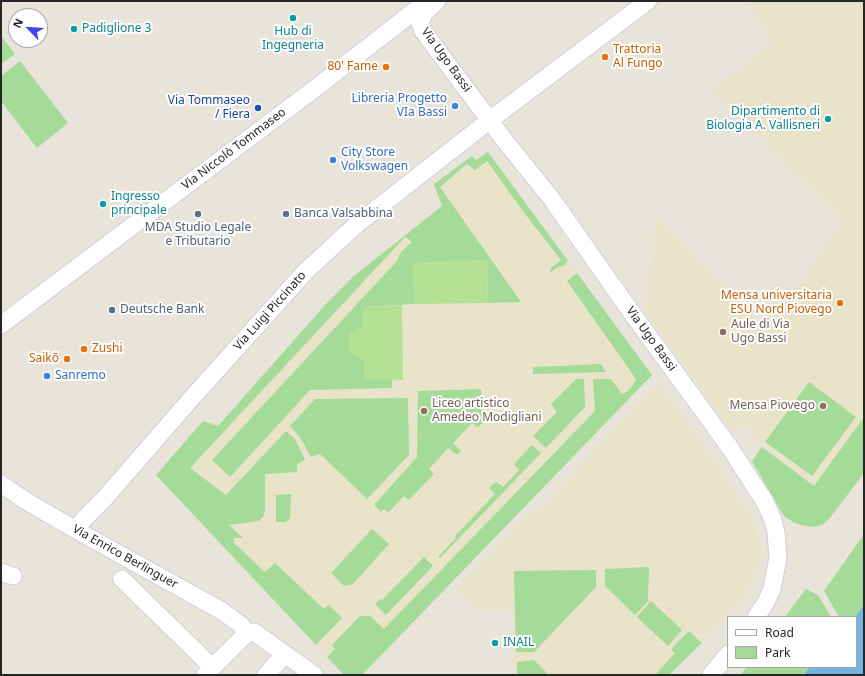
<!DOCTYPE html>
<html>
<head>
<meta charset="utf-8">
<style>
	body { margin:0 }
	#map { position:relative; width:865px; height:676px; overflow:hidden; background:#e8e4d9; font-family:"Noto Sans",sans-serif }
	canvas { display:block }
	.frame { position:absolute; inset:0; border:2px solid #262626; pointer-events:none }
	.legend { position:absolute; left:727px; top:616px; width:130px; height:52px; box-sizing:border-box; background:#fff; border:1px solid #a8a8a8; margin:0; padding:5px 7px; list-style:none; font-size:12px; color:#262626 }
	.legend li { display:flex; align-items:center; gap:8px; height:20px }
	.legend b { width:20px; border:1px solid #a8a8a8 }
	.north { position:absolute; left:8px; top:8px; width:40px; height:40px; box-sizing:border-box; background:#fff; border:1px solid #a8a8a8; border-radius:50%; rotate:295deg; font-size:11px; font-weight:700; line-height:16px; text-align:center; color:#262626 }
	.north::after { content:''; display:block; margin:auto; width:14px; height:18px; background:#4347eb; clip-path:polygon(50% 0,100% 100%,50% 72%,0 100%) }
</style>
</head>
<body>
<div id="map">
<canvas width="865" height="676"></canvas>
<div class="frame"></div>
<ul class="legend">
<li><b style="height:5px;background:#fff"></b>Road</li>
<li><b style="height:11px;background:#a4db99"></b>Park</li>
</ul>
<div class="north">N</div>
</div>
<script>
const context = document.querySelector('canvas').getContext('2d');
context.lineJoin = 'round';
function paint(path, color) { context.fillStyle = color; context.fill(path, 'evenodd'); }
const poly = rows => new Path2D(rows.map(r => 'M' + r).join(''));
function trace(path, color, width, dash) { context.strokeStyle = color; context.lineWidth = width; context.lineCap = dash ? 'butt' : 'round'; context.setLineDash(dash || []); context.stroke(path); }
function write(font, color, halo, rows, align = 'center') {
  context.font = font + ' "Noto Sans",sans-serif'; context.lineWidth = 4; context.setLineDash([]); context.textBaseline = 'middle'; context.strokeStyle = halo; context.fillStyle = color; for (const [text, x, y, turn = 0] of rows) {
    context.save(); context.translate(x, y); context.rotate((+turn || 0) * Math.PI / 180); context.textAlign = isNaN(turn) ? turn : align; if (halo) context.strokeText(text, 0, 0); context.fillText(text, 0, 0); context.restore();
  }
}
const education = poly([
	[748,1,864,1,864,473,829,519,822,525,812,527,801,525,793,522,784,516,752,461,761,447,758,441,744,422,732,431,644,310,657,216,753,316,766,320,778,315,841,223,841,218,712,90,773,43],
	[488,152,652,375,362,675,344,675,156,475,203,421,218,426,326,304,354,276,442,206,434,184,472,156,476,160],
	[659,383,681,414,750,514,757,532,760,550,757,569,749,588,745,597,708,637,669,675,513,675,512,610,477,610,456,590,535,508,538,511]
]);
const green = poly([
	[1,36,15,54,1,64],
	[20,61,68,123,37,148,1,101,1,76],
	[488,152,568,261,565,265,556,268,551,272,550,271,551,268,561,260,525,214,487,161,475,170,467,164,440,187,521,302,488,303,487,260,414,263,414,304,363,307,363,326,349,351,364,360,364,379,392,379,392,388,310,390,230,477,212,460,397,261,401,252,412,242,405,237,190,468,226,495,286,431,295,439,305,460,297,464,297,472,265,474,265,510,263,517,259,521,229,525,243,538,234,538,234,543,265,572,275,563,324,609,329,605,342,618,316,645,156,475,203,421,218,426,326,304,354,276,442,206,434,184,472,156,476,160],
	[577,273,652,375,362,675,344,675,327,657,335,649,332,645,360,616,370,616,384,629,595,411,593,379,611,379,622,394,628,391,633,385,636,379,567,281],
	[601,364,606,372,533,374,533,367],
	[576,379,584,379,585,407,546,448,533,436,557,412,551,404],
	[809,382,856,417,812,476,765,442],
	[481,389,482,423,478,428,472,423,453,443,461,451,457,455,448,448,429,469,434,474,409,500,404,496,388,513,384,509,381,512,374,505,417,457,418,391],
	[408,398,409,455,367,499,320,454,311,457,300,437,290,426,315,399],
	[864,417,864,473,829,519,822,525,812,527,801,525,793,522,784,516,752,461,762,447,814,486],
	[532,445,541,453,440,558,438,557,456,538,455,536,495,494,489,488,496,482,503,487,519,470,514,464],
	[291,494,290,518,286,522,276,522,276,495],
	[372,529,389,544,353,584,344,586,331,573],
	[864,534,864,605,855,617,839,617,824,591],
	[424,557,433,566,386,615,375,604,380,599,382,600],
	[649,567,648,597,647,598,649,600,635,615,605,586,605,569],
	[596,570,596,587,534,652,516,652,514,571],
	[806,589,818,595,831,617,785,617],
	[651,601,682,630,668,646,637,617],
	[689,631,702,643,669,675,655,675,675,653,671,649],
	[534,660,549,675,517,675,517,662],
	[747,667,810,667,803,675,740,675]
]);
const pitch = poly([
	[487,260,488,303,414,304,413,263],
	[402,305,403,380,364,379,364,360,349,351,349,334,363,326,363,307]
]);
const water = poly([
	[864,605,864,675,803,675,810,667,856,667,855,617]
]);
const minor = poly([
	[437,1,424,13,420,23,423,31,505,141,551,198,631,312,728,445,765,502,773,520,776,532,778,558,772,589,766,602,756,617],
	[1,325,313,90,427,1],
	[1,484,26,501,76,530,222,611,241,625,247,633],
	[76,530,83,520,104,499,190,400,306,271,357,224,490,120,648,1],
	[1,572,13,576],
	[122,579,212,667],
	[205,675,247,633,254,632,314,675],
	[266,675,284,655],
	[711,675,728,654]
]);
const markers = [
	[293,18,4,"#0f9aa8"],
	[74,29,4,"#0f9aa8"],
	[605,57,4,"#e8710a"],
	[386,67,4,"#e8710a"],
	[455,106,4,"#3f7fe0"],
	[258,108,4,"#1a4fb4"],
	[828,119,4,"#0f9aa8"],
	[333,160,4,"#3f7fe0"],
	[103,204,4,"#0f9aa8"],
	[198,214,4,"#5c6f8a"],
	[286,214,4,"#5c6f8a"],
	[840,303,4,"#e8710a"],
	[112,310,4,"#5c6f8a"],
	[723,332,4,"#8d6e63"],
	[84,349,4,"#e8710a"],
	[67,359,4,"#e8710a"],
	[47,376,4,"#3f7fe0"],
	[823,406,4,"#8d6e63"],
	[424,411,4,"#8d6e63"],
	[495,643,4,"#0f9aa8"]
];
const cultureNames = [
	["Padiglione 3",82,29],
	["Hub di",293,32,"center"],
	["Ingegneria",293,46,"center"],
	["Dipartimento di",820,112,"right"],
	["Biologia A. Vallisneri",820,126,"right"],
	["Ingresso",111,197],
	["principale",111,211],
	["INAIL",503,643]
];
const foodNames = [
	["Trattoria",613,50,"left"],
	["Al Fungo",613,64,"left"],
	["80' Fame",378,67],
	["Mensa universitaria",832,296],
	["ESU Nord Piovego",832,310],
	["Zushi",92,349,"left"],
	["Saikō",59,359]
];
const streetNames = [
	["Via Ugo Bassi",446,60,54],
	["Via Niccolò Tommaseo",234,149,-37],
	["Via Luigi Piccinato",270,311,-48],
	["Via Ugo Bassi",651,339,54],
	["Via Enrico Berlinguer",125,557,29]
];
const shopNames = [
	["Libreria Progetto",447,99,"right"],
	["VIa Bassi",447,113,"right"],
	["City Store",341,153],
	["Volkswagen",341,167],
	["Sanremo",55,376]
];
const transitNames = [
	["Via Tommaseo",250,101],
	["/ Fiera",250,115]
];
const serviceNames = [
	["Banca Valsabbina",294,214],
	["MDA Studio Legale",198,228,"center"],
	["e Tributario",198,242,"center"],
	["Deutsche Bank",120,310]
];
const educationNames = [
	["Aule di Via",731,325],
	["Ugo Bassi",731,339],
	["Liceo artistico",432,404],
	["Amedeo Modigliani",432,418],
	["Mensa Piovego",815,406,"right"]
];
paint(education, '#e9e4c9');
paint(green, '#a4db99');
paint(pitch, '#b4e295');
paint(water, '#72b3e4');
trace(minor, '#cecfdf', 19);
trace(minor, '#fff', 17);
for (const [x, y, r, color] of markers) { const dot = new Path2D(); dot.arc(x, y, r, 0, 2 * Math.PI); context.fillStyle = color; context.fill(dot); trace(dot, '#fff', 1.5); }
write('12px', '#0d838f', '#fff', cultureNames, 'left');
write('12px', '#c56008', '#fff', foodNames, 'right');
write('12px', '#262626', '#fff', streetNames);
write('12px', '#366cbe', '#fff', shopNames, 'left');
write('12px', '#164399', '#fff', transitNames, 'right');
write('12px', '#4e5e75', '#fff', serviceNames, 'left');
write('12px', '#785e54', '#fff', educationNames, 'left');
</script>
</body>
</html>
